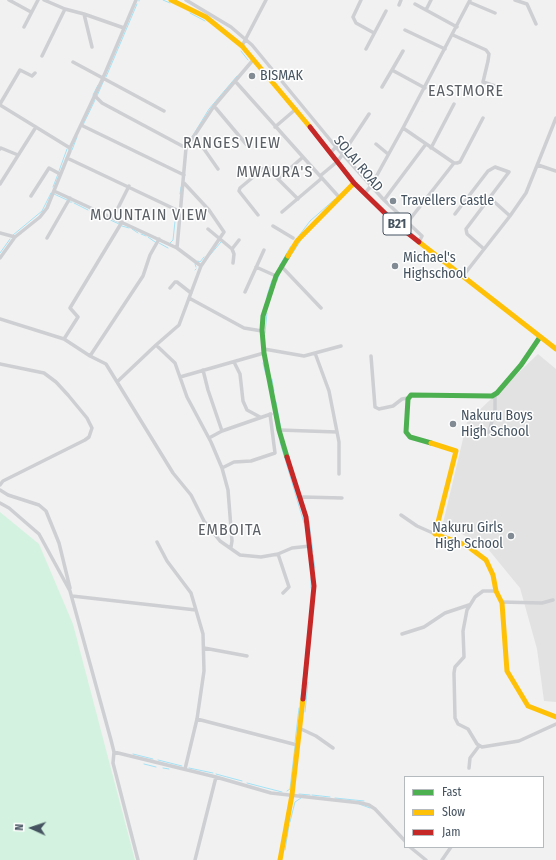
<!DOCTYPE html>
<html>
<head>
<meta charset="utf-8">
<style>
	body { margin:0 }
	#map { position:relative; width:556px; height:860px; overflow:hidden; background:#f2f1f1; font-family:"Fira Sans Condensed",sans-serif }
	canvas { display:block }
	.legend { position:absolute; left:404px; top:776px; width:140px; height:72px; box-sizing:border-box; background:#fff; border:1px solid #b5babf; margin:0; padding:5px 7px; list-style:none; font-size:12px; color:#455360 }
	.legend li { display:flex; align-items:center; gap:8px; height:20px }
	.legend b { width:20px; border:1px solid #b5babf }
	.north { position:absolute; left:12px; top:808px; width:40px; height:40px; -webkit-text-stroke:3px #fff; paint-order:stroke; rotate:273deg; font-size:11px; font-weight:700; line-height:16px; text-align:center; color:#455360 }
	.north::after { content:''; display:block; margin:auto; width:14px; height:18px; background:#455360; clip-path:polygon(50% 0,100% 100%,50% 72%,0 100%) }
</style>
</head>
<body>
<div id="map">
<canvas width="556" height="860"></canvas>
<ul class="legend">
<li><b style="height:5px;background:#4caf50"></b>Fast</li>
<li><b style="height:5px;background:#ffc107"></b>Slow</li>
<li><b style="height:5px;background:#c62828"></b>Jam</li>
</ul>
<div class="north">N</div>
</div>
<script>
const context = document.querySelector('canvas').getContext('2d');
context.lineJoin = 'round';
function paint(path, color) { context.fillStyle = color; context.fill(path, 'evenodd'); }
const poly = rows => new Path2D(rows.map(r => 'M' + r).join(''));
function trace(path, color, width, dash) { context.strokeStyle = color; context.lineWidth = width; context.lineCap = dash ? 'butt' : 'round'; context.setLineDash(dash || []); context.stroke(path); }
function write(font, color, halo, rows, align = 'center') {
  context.font = font + ' "Fira Sans Condensed",sans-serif'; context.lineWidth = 3; context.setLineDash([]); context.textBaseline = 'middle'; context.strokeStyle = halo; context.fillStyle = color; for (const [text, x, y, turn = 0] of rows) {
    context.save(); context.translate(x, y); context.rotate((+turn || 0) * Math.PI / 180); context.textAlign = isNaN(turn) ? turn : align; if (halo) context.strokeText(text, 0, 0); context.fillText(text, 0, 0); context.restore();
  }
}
const education = poly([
	[538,354,556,369,556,702,544,701,537,649,520,588,488,549,443,523,467,422]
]);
const green = poly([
	[0,512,39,544,73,624,135,860,0,860]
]);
const stream = poly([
	[163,0,170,3],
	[139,1,139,0],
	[190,13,205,21],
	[241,51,248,60],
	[106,77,137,4],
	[93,95,98,85],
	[97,96,104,80],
	[83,125,95,100],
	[192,137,209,109,237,76],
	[72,150,77,137],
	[59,171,67,149],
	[53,187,58,174],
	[54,194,67,200],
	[180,194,181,187],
	[70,202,72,202],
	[74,203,88,210],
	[91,211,119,224],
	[122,226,129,228],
	[132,229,138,233],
	[141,234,146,236],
	[13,235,42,211,51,193],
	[148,237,155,242],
	[298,237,310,221,335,199],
	[159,243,168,248],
	[170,243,173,240,176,212],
	[0,253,10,239],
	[292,254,301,240],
	[210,255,221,242],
	[198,261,200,262,204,257],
	[195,264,196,267],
	[280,265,291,246],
	[195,270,196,269],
	[277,281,279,275],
	[267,296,272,280],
	[265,333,267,313],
	[263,363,266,375],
	[272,379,274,391],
	[276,402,281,429],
	[280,442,304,523],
	[309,521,313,552],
	[313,555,315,568],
	[311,577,311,588],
	[306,650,307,642],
	[304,670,306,654],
	[302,686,303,678],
	[300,704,302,689],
	[305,712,308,682],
	[295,742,299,708],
	[133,754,153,759],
	[158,760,182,766],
	[144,764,156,767],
	[163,768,169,769],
	[189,768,213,773],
	[216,774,242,781],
	[247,783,282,792],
	[287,791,290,789,295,746],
	[299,794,310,795],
	[312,795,330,797],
	[335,798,364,801],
	[359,804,370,808],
	[290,822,295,802,301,798],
	[285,850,289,825]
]);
const street = poly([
	[9,0,31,12],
	[186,0,231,27,252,45,336,147],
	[361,0,353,17,356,23,374,33],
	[515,0,527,4,536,24],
	[469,2,495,13],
	[415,4,457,27],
	[399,5,401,0],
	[65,9,84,14,92,47],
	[426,10,431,0],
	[84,14,124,28],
	[24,27,38,0],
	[405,30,445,49],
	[453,35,486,50,489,54,488,61,483,82,498,87],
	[242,46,266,0],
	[366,49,386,11],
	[42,56,65,9,44,0],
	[73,62,164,111],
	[392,70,403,51],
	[235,81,303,157],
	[382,87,392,70,425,88],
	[95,96,102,103,186,148],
	[0,104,20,70,32,76,35,73],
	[0,105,70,148],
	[214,106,246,144],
	[81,125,184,175],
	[275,127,296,109],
	[403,128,454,163,457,163,460,162,483,118],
	[193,138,204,149,218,169],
	[376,144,388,154],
	[431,148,454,104],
	[0,149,1,148,18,155],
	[331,152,336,147,384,200,422,236,419,242],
	[67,158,181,212],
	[538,165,556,171],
	[320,176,338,161,369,114],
	[278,179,298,199],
	[184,183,209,210,224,232,201,266],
	[0,184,36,127],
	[54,191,177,248,201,266,179,325,156,345,175,363,187,397,211,442,222,468,228,490,232,541,231,547],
	[365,193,371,186,403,128,470,0],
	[31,196,49,168,60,174],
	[490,198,510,216],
	[384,200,426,144],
	[282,212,322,178],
	[455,214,488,171,495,167,509,172,466,229,467,234,484,249],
	[258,215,239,191,240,188,264,168,268,168,278,179,303,157,339,197],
	[113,218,129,186],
	[407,223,454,163],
	[273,226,293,238],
	[208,229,232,249,239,240],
	[0,233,15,237],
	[47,238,70,198],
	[177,248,186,148,214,106,253,60],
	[232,249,234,254,233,263],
	[0,258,15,237,40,217,47,208,70,151,70,148,103,78,136,0],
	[281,266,321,308],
	[256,267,276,276],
	[463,276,510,216,526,193,556,118],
	[170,288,175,282,177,282,191,293],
	[245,292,264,250],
	[189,298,244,328,262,331],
	[0,319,64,339,90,356,106,364,173,473,191,495,204,521,220,541,240,555,261,557,278,554,292,548,310,546],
	[64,339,78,317,70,308,122,222],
	[264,349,304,356,341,346],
	[315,353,329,391,339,442,339,474],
	[90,356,143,276,150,255,159,239],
	[371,356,375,407,379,409,393,406,402,399,408,398],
	[234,362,240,374,243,401,247,410,260,417],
	[0,364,44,373,56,382,68,395,87,418,92,428,89,437,85,440,3,481,0,485],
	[203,370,208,390,222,431],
	[180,377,264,353],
	[118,381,156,345],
	[279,430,337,432],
	[480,432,503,433],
	[489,432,495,410,495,395],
	[209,438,222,431,271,414],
	[222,468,234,462,251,461,275,453,270,414],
	[0,490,8,495,39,505,46,511,59,543,70,588],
	[300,499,303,497,342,498],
	[0,503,9,508,39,534,70,591,111,740,114,752,113,763,138,860],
	[401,515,417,526,435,534],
	[157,542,167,561,191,593,203,634,204,671,197,719,185,769],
	[278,554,289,587,283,593],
	[496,591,483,591,475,597,467,610,463,631,464,657,455,667,454,673,455,718,458,724,468,729,477,744,482,747,519,741,556,724],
	[72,596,196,610],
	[501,602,542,603,553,600],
	[402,634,424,627,445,613,469,605],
	[204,648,247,656],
	[197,719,297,745],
	[299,728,316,736,333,748],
	[114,752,216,777,271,793,361,803,369,805,375,809,405,841],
	[469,768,470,758,479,746],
	[410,847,426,860],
	[195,860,216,777],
	[442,860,451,847]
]);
const fast = poly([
	[431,443,410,437,406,432,408,399,411,395,492,396,497,393,521,365,540,337],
	[287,457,279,430,264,353,262,330,263,316,276,276,288,256]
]);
const slow = poly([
	[171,0,206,17,242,46,310,127],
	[419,242,556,349],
	[288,256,297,241,354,183],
	[431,443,456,451,435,534,466,545,486,560,493,575,496,591,502,603,507,671,528,706,556,717],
	[280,860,292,795,303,699]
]);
const jam = poly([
	[310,127,354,183,395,223,419,242],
	[287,457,306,517,314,586,303,699]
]);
const markers = [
	[252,76,4,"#828a93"],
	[393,201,4,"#828a93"],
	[395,266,4,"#828a93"],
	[453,424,4,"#828a93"],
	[511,536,4,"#828a93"]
];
const shields = [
	[397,224,28]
];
const shieldNames = [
	["B21",397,224]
];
const poiNames = [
	["BISMAK",260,76],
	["Travellers Castle",401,201],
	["Michael's",403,258],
	["Highschool",403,274],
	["Nakuru Boys",461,416],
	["High School",461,432],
	["Nakuru Girls",503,528,"right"],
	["High School",503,544,"right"]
];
const streetNames = [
	["SOLAI ROAD",358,164,50]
];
const quarterNames = [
	["EASTMORE",466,92],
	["RANGES VIEW",232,144],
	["MWAURA'S",275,173],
	["MOUNTAIN VIEW",149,216],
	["EMBOITA",230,531]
];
paint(education, '#e3e2e3');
paint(green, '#d3f3e0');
trace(stream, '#a3e2f5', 1);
trace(street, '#cdcfd2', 3.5);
trace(fast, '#4caf50', 5);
trace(slow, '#ffc107', 5);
trace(jam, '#c62828', 5);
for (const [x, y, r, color] of markers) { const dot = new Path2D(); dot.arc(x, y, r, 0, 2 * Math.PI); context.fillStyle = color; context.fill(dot); trace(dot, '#fff', 1.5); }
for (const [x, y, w] of shields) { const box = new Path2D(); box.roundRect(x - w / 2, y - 11, w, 22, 3); context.fillStyle = '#fff'; context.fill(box); trace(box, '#455360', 1); }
write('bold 13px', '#455360', null, shieldNames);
write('14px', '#455360', '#fff', poiNames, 'left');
write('14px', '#455360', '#fff', streetNames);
context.letterSpacing = '1px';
write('16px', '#5b6066', '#fff', quarterNames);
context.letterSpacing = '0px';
</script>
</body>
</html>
